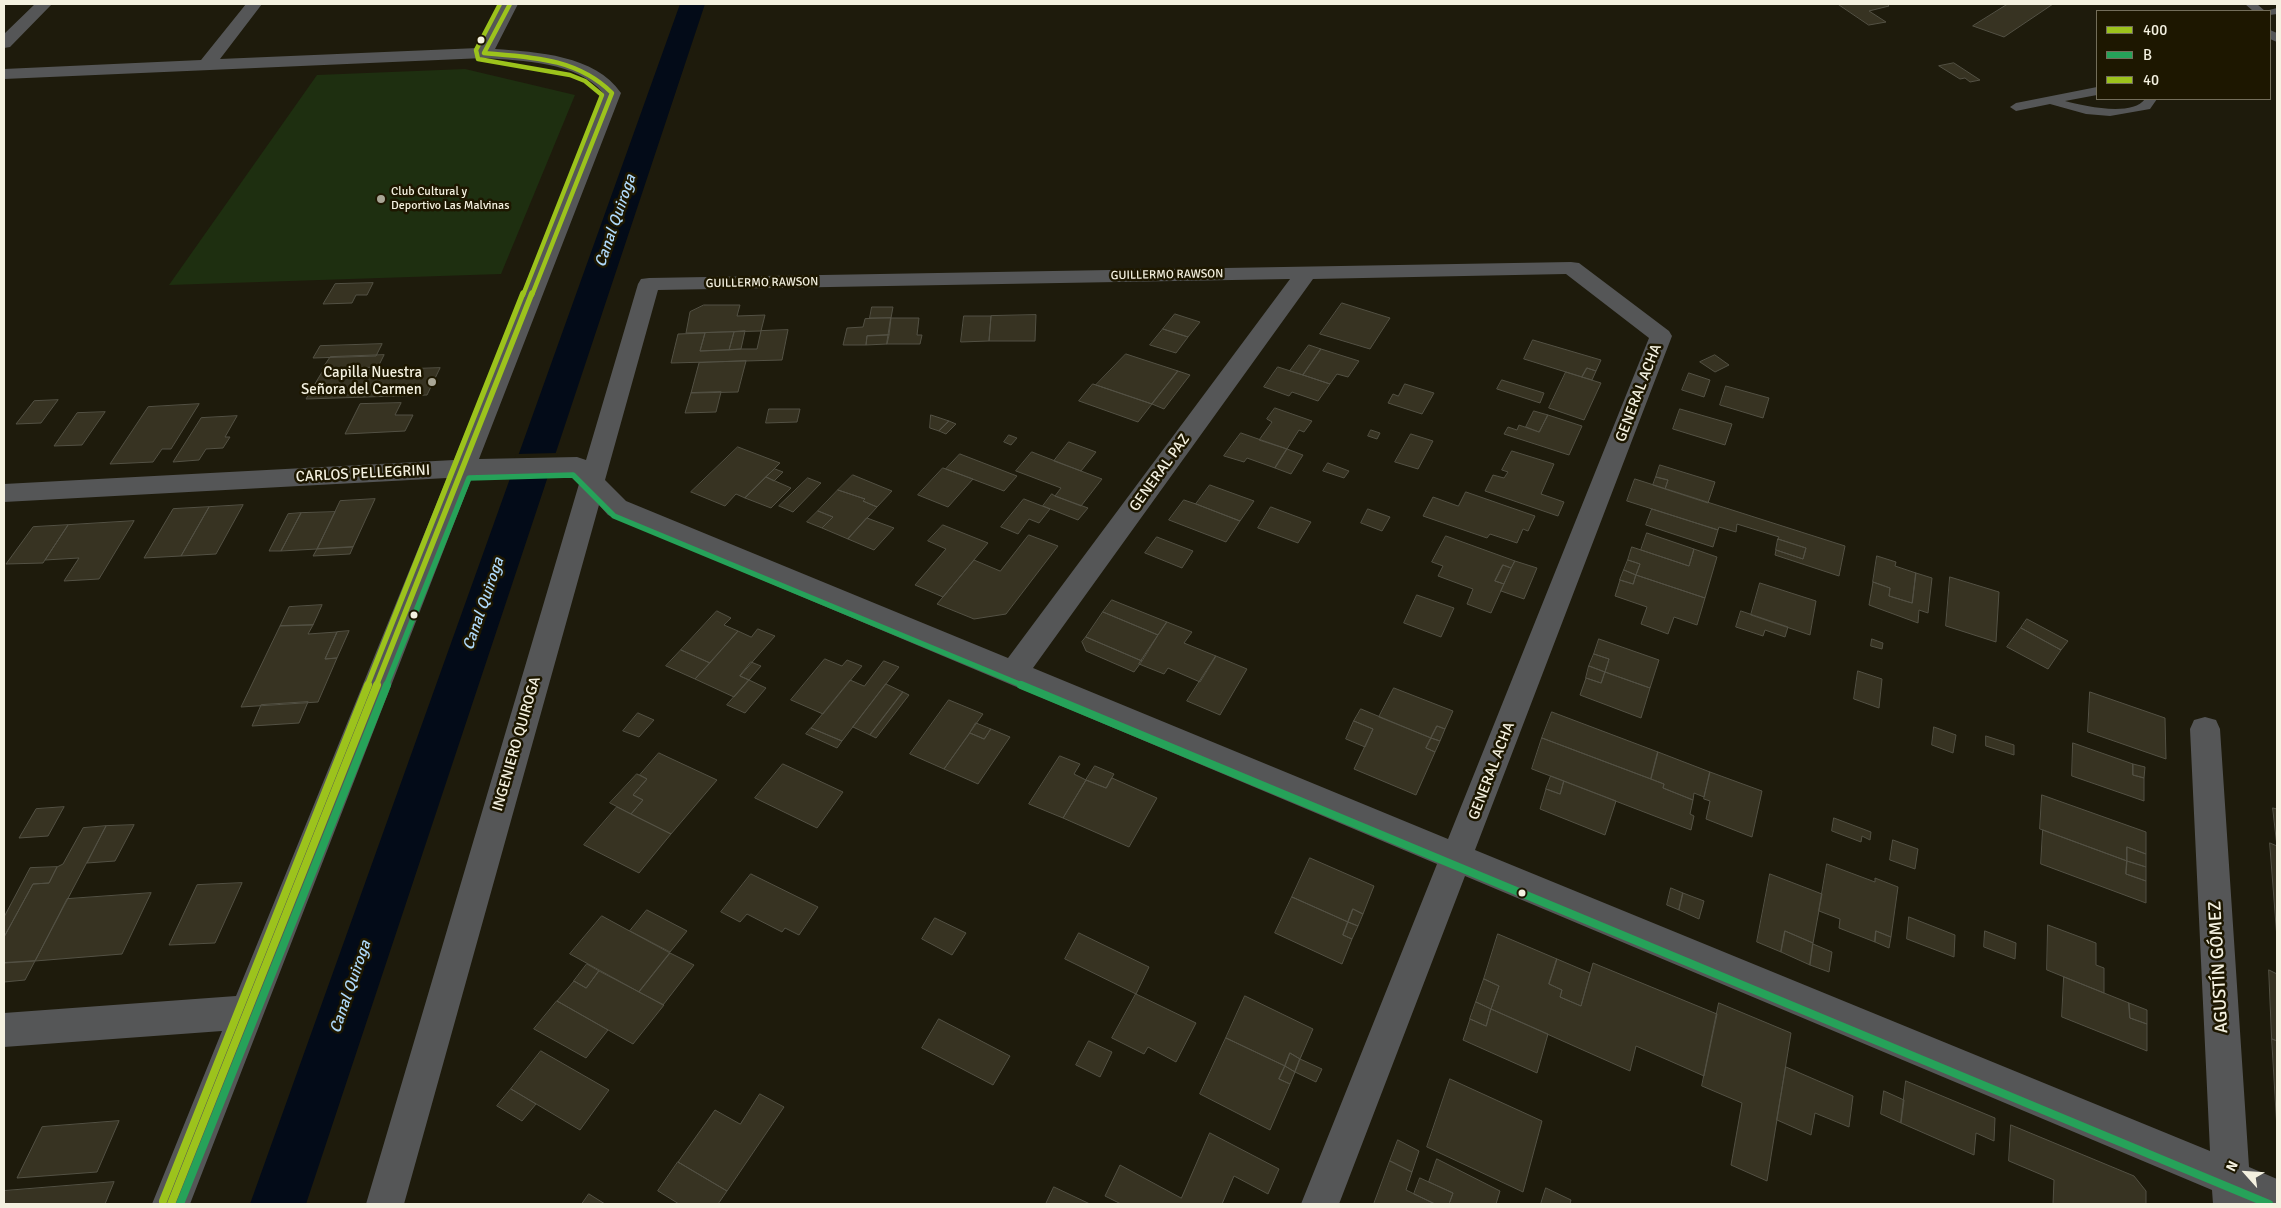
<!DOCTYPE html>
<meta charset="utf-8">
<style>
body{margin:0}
#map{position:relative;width:2281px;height:1208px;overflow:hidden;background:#1e1b0c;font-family:Signika,sans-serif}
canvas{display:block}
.frame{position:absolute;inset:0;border:5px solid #f4f1e0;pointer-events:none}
.legend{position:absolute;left:2096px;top:10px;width:175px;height:90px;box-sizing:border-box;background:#1d1700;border:1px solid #736e5a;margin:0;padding:6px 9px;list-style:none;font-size:15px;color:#f4f1e0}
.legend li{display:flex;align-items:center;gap:10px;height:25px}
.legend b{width:25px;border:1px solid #736e5a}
.north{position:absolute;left:2221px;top:1148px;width:50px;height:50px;-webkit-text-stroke:4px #1d1700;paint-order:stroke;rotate:296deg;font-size:14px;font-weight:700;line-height:20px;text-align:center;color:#f4f1e0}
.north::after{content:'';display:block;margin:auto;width:18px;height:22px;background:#f4f1e0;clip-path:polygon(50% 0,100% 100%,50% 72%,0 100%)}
</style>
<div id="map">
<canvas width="2281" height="1208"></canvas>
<div class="frame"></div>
<ul class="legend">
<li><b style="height:6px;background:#9cc31c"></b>400</li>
<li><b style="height:6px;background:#26a259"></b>B</li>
<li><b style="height:6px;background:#9cc31c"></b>40</li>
</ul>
<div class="north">N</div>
</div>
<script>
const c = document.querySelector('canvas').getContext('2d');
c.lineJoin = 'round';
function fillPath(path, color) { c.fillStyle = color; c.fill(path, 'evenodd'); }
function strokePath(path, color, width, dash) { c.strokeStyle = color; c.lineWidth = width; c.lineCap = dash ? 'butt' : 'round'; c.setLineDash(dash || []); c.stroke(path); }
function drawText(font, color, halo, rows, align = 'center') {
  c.font = font + ' Signika,sans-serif'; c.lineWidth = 5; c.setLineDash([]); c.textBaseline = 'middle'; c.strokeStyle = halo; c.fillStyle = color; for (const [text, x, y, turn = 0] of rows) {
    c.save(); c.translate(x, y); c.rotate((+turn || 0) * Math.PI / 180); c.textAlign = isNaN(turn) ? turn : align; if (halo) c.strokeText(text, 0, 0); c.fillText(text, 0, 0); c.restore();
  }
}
const green = new Path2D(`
 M465,69L575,95L501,274L169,285L317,75Z`);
const water = new Path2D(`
 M680,4H705L306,1204H250Z`);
const pier = new Path2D(`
 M558,453L550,477L508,478L516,454Z`);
const building = new Path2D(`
 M1838,4H1887L1889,6L1869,11L1886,22L1869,25Z
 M2008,4H2053L2004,37L1973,26Z
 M1954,63L1980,80L1970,82L1965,78L1960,79L1939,66Z
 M373,283L367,295H356L352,303L323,304L335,284Z
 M1342,303L1390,318L1370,349L1320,334Z
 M704,305H740L737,316L765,315L761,331L686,333L690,312Z
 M872,307H893L891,318H870Z
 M1175,314L1200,322L1188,337L1163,329Z
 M1036,315L1035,341H989L991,316Z
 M964,316H991L989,341L961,342Z
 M891,318H919L917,335H922L920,344H887Z
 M891,318L889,335L867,336L866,345H843L847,328L863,327L865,319Z
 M1163,329L1188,337L1176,353L1150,345Z
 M788,330L782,360L671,363L678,334L705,333L700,351L741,349H757L761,331Z
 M745,331L741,349L729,350L734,332Z
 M734,332L729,350L700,351L705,333Z
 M889,335L887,344L866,345L867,336Z
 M1533,340L1601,360L1596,371L1587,368L1582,377L1524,359Z
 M382,344L376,356L313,358L320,346Z
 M1309,345L1321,349L1303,375L1290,371Z
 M1321,349L1359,361L1348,377L1337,374L1330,384L1303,375Z
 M1126,354L1178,371L1152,404L1096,385Z
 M384,355L378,367L322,369L330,357Z
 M1715,355L1729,365L1715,372L1700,362Z
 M746,361L738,392L691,393L699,363Z
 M1278,367L1303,375L1330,384L1318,401L1292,392L1289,396L1264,387Z
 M440,368L427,395L306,399L322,372Z
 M1587,368L1596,371L1592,380L1582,377Z
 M1178,371L1190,375L1164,409L1152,404Z
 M1566,372L1601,383L1584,420L1549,408Z
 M1689,373L1710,380L1704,397L1682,390Z
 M1502,380L1544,393L1540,403L1497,389Z
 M1093,384L1096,385L1152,404L1138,422L1079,401Z
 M1405,384L1434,393L1422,414L1388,403L1393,394L1398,396Z
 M1726,386L1769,398L1763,418L1720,405Z
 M721,392L716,412L685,413L691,393Z
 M58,400L41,423L16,424L34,401Z
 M401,403L395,415H413L405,431L345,434L360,404Z
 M199,404L171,449H162L153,462L110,464L148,407Z
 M1275,408L1312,421L1304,432L1299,430L1287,449L1259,440L1272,422L1267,419Z
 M769,409H800L797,422L766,423Z
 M1680,409L1732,424L1725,445L1673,429Z
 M1534,411L1548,415L1539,432L1526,427Z
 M105,412L82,445L54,446L77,413Z
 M931,415L949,421L939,431L930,428Z
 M1548,415L1582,426L1569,455L1504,434L1508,427L1517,430L1519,425L1539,432Z
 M237,416L225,437H230L223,448L206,449L199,460L173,462L201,418Z
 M949,421L956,424L946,434L939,431Z
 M1371,430L1380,433L1377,439L1368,436Z
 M1241,433L1287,449L1275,468L1247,458L1244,462L1224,456Z
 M1411,434L1433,441L1418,469L1395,462Z
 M1009,435L1017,438L1011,445L1004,442Z
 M1069,442L1096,452L1081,471L1054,461Z
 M738,447L780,463L745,498L736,494L725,506L691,492Z
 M1287,449L1303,455L1291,474L1275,468Z
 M1512,451L1554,464L1541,494L1564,502L1558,516L1485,491L1493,475L1504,478L1508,472L1502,470Z
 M1032,452L1081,471L1102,479L1081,506L1055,496L1061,488L1016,471Z
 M960,454L1017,476L1004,491L946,469Z
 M1328,463L1349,471L1344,478L1323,471Z
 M1660,465L1715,482L1708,503L1665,489L1668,480L1656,477Z
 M943,468L973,479L948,507L918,495Z
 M775,469L783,472L774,481L766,477Z
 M853,475L892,491L877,507L863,501L865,499L838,490Z
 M766,477L791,488L771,508L745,498Z
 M1656,477L1668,480L1665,489L1653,485Z
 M808,478L821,483L793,512L779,506Z
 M1635,479L1845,546L1839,576L1775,555L1776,550L1803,559L1806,548L1778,539L1779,537L1737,524L1736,532L1719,527L1718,530L1627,501Z
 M1210,485L1254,501L1240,521L1196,504Z
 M838,490L865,499L863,501L877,507L848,539L822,528L833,517L818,511Z
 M1466,492L1535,516L1528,531L1523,529L1517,543L1490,534L1487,538L1423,516L1433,497L1458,506Z
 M1052,494L1055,496L1088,508L1078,520L1043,506Z
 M375,499L353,547L317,549L340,501Z
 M1024,499L1050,509L1039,523L1029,519L1018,534L1001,527Z
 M1184,500L1196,504L1240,521L1226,542L1169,520Z
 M243,505L216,554L181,556L209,507Z
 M209,507L181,556L144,558L173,509Z
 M1271,507L1311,522L1298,543L1258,528Z
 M1368,509L1390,517L1382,531L1361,523Z
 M1652,509L1718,530L1713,547L1646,525Z
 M818,511L833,517L822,528L807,522Z
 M335,512L317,549L281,551L301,513Z
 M301,513L281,551H269L288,514Z
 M867,518L894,528L874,550L848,539Z
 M134,521L99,579L64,581L79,558L45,560L68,525Z
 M68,525L43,563L6,564L33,527Z
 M943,525L988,543L943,597L915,585L946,549L928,541Z
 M1647,533L1694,549L1689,566L1641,550Z
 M1029,535L1058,546L1006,614L974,619L937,604L974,560L1000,571Z
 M1446,536L1515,561L1511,568L1503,565L1495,581L1504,584L1491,613L1467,604L1473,589L1438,576L1443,566L1432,562Z
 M1157,537L1193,551L1182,568L1145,553Z
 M1778,539L1806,548L1803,559L1776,550Z
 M353,547L350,554L313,556L317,549Z
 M1632,547L1689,566L1694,549L1717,557L1705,598L1636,575L1640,564L1628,560Z
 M1877,556L1896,562L1895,566L1916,573L1912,603L1889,596L1890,588L1873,582Z
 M1628,560L1640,564L1636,575L1624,570Z
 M1515,561L1537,568L1524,599L1501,591Z
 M1503,565L1511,568L1504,584L1495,581Z
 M1624,570L1636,575L1633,584L1620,580Z
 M1916,573L1932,578L1928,613L1919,610L1918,623L1869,605L1873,582L1890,588L1889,596L1912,603Z
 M1636,575L1705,598L1697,625L1674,617L1668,634L1641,624L1647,607L1615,596L1620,580L1633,584Z
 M1950,577L1999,592L1996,642L1946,626Z
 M1760,583L1816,601L1810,635L1751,615Z
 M1417,595L1454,608L1441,637L1404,623Z
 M1112,600L1167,622L1158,635L1103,612Z
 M322,605L313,625L280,626L289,607Z
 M717,611L731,618L724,625L738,631L710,663L681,650Z
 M1741,611L1788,627L1785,637L1765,630L1763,636L1736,627Z
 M1103,612L1158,635L1142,661L1086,637Z
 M2027,619L2068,641L2061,650L2021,628Z
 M1167,622L1192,632L1184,643L1216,656L1200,682L1168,668L1164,674L1139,664Z
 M313,625L308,634L337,632L325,659L337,658L318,702L241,707L280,626Z
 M2021,628L2061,650L2048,669L2007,647Z
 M758,629L775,636L740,676L749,680L734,697L695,679L738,631L751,637Z
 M349,631L337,658L325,659L337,632Z
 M1086,637L1142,661L1134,672L1086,651L1082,642Z
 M1599,639L1659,660L1650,688L1605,672L1609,659L1594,654Z
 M1872,639L1883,643L1882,649L1871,646Z
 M681,650L710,663L695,679L666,666Z
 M1594,654L1609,659L1605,672L1589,666Z
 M1216,656L1247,669L1220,715L1187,701Z
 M825,659L842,666L847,660L862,666L823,714L791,700Z
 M884,661L899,667L842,741L811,728L850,680L864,686Z
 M751,662L761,666L749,680L740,676Z
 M1589,666L1605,672L1601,683L1586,678Z
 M1858,671L1882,679L1879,708L1854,699Z
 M1605,672L1650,688L1641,718L1580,695L1586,678L1601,683Z
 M749,680L766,688L745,713L727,705Z
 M886,684L903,692L870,735L853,727Z
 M1394,688L1453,711L1445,729L1437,726L1431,738L1379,717Z
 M903,692L909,695L876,738L870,735Z
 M2090,692L2165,718L2166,759L2088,732Z
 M949,700L983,714L944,769L910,754Z
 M308,702L299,723L252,726L261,705Z
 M1361,709L1431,738L1426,748L1435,752L1416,795L1354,769L1373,729L1354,721Z
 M1552,712L1658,752L1651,779L1542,738Z
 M638,713L654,720L639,737L623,731Z
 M1354,721L1373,729L1365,747L1346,739Z
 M976,723L991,729L984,739L970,733Z
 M1437,726L1445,729L1440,741L1431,738Z
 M1934,727L1956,735L1953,753L1932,745Z
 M811,728L842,741L837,748L806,734Z
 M991,729L1010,737L978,784L944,769L970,733L984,739Z
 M1986,736L2014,745V755L1986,746Z
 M1431,738L1440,741L1435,752L1426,748Z
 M1542,738L1664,784L1663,788L1693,800L1690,814L1694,816L1691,830L1532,769Z
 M2073,743L2133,764V775L2144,778V801L2072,776Z
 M1658,752L1710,772L1704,797L1694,793L1693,800L1663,788L1664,784L1651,779Z
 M659,753L717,780L671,834L631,814L643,800L633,795L647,779L640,775Z
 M1060,756L1080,764L1074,774L1086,780L1063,818L1029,804Z
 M783,764L843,792L817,828L755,798Z
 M2133,764L2145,767L2144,778L2133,775Z
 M1095,766L1114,774L1106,788L1086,780Z
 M1710,772L1762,791L1752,837L1706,819L1710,801L1704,799Z
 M637,774L647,779L633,795L643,800L631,814L610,803Z
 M1551,776L1564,781L1560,794L1546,789Z
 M1112,778L1157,798L1129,847L1063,818L1086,780L1106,788Z
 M1564,781L1616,801L1605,835L1540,809L1546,789L1560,794Z
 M2042,795L2146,832V854L2127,847V861L2040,829Z
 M64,807L48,836L19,838L36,809Z
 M617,807L671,834L639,873L584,845Z
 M2273,808L2277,809V846Z
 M1834,818L1871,832L1870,840L1862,836L1861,842L1832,831Z
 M134,825L115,861L87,863L106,826Z
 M106,826L35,961L4,963V937L33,884L49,883L57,867L63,864L83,828Z
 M2043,830L2127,861L2126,874L2146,881V903L2041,864Z
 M1893,840L1918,849L1915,869L1890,860Z
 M2270,843L2277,846V938Z
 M2127,847L2146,854V867L2127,861Z
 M1310,858L1374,886L1363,914L1353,909L1348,922L1292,897Z
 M2127,861L2146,867V881L2126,874Z
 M1827,864L1875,882V878L1898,887L1891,937L1876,931L1875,942L1839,928L1840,919L1819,911Z
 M57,867L49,883L33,884L4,937V917L30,868Z
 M751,874L818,907L799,935L785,928L782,932L747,914L740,922L721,912Z
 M1770,874L1822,894L1813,943L1785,931L1781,952L1757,942Z
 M242,883L215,943L169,945L197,885Z
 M1671,888L1683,893L1679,910L1667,905Z
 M151,893L122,954L35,961L67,899Z
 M1683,893L1704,901L1699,919L1679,910Z
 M1292,897L1348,922L1343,935L1352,939L1342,964L1275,933Z
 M1353,909L1363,914L1358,926L1348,922Z
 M647,910L687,931L670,952L630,931Z
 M602,916L670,953L639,992L570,954Z
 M1909,917L1955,935L1954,957L1907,939Z
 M935,918L966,933L952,955L922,939Z
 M1348,922L1358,926L1352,939L1343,935Z
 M2048,925L2096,943V965L2104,968V993L2047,970Z
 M1785,931L1813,943L1810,965L1781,952Z
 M1876,931L1891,937L1889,948L1875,942Z
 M1985,931L2016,943L2015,959L1984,947Z
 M1079,933L1149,967L1136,994L1065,959Z
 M1498,934L1557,959L1549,984L1562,990L1560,997L1581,1006L1593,963L1717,1014L1704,1076L1636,1046L1630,1071L1491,1009L1499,986L1484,979Z
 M1813,944L1832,952L1829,972L1810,965Z
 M670,953L694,965L663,1005L639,992Z
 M1557,959L1590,973L1581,1006L1560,997L1562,990L1549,984Z
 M35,961L25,980L4,982V963Z
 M587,964L599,971L586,988L574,981Z
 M2269,970L2277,974V1041L2272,1039Z
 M599,971L664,1005L633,1044L557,1001L574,981L586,988Z
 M2064,977L2129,1003L2130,1018L2147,1024V1051L2062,1017Z
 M1484,979L1499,986L1491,1009L1476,1002Z
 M1136,994L1196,1023L1176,1062L1148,1047L1144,1054L1112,1038Z
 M1245,996L1313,1029L1300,1059L1290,1053L1285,1066L1226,1038Z
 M557,1001L608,1030L586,1058L534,1029Z
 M1476,1002L1491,1009L1486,1026L1470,1019Z
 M1719,1003L1791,1033L1767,1181L1731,1165L1742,1103L1702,1086Z
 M2129,1003L2147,1010V1024L2130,1018Z
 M1491,1009L1548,1034L1537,1073L1463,1040L1470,1019L1486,1026Z
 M939,1019L1010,1056L993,1085L922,1048Z
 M1226,1038L1285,1066L1279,1079L1290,1084L1270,1130L1200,1094Z
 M2272,1039L2277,1041V1129Z
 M1089,1041L1112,1052L1100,1077L1076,1065Z
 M541,1051L609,1090L580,1130L511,1089Z
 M1290,1053L1300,1059L1295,1072L1285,1066Z
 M1300,1059L1322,1069L1316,1082L1295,1072Z
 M1285,1066L1295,1072L1290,1084L1279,1079Z
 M1786,1067L1853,1096L1849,1127L1815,1113L1811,1135L1777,1120Z
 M1450,1079L1542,1121L1523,1192L1427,1147Z
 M1906,1081L1995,1118L1994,1141L1976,1133L1974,1155L1901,1123Z
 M511,1089L536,1104L522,1121L497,1106Z
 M1884,1091L1904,1100L1901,1123L1881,1114Z
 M760,1094L784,1107L727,1191L678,1162L715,1110L740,1124Z
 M119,1121L97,1172L17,1178L42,1127Z
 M2011,1125L2134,1176L2146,1191V1204H2053L2054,1180L2009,1161Z
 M1210,1133L1279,1169L1268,1194L1234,1176L1222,1204H1121L1105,1196L1120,1165L1181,1198Z
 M1398,1140L1419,1151L1412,1172L1390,1161Z
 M1437,1159L1500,1191L1496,1204H1449L1453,1193L1429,1182Z
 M1390,1161L1412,1172L1406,1190L1435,1204H1374Z
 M678,1162L727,1191L718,1204H679L658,1191Z
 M1420,1178L1453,1193L1449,1204H1435L1414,1194Z
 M114,1182L105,1204H4V1191Z
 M1054,1187L1090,1204H1046Z
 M1546,1188L1571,1200L1570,1204H1541Z
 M589,1194L605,1204H582Z`);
const lane = new Path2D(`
 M2245,4H2257L2265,11L2277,8V14L2270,15V11H2253Z
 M2270,30L2277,33V42L2270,39Z
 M2097,87V95L2065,101C2084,106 2132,117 2145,99H2157L2150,109L2110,116L2086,114L2050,104L2016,111L2010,107L2016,103Z`);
const street = new Path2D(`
 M35,4H52L10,47L4,48V34Z
 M246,4H262L220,59L478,48L502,4H518L495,49C537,52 595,55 621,93L479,459L577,457L586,460L638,284L641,279L649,278L1571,262L1579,263L1669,331L1672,336L1475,850L2210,1151L2190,729L2194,720L2205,717L2216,720L2220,729L2249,1167L2277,1179V1204H2213L2212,1190L1465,876L1339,1204H1301L1437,864L608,515L599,505L404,1204H366L579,484L571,475L472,477L190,1204H152L222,1031L4,1047V1013L236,996L447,478L4,502V484L454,460L603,93C577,61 522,61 484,58L4,79V69L201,60ZM1566,274L1649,338L1448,839L1033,668L1313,279ZM1290,279L1008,658L626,501L605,480L658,290Z`);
const bus1Far2 = new Path2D(`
 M484,53L510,4
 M484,53C531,57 577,58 612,93L532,295`);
const bus1Far1 = new Path2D(`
 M376,686L532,293`);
const bus1 = new Path2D(`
 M171,1204L377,685`);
const bus2Far1 = new Path2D(`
 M386,686L469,478L573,475L614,516L1024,686`);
const bus2 = new Path2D(`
 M1021,685L2269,1204
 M180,1204L387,685`);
const bus3Far2 = new Path2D(`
 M500,4L476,50L478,59L570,75L585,81L602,95L523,295`);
const bus3Far1 = new Path2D(`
 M367,686L523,293`);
const bus3 = new Path2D(`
 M163,1201L368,685`);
const markers = [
 [481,40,4.5,"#f4f1e0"],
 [381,199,5,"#a9a696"],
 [432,382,5,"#a9a696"],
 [414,615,4.5,"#f4f1e0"],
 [1522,893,4.5,"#f4f1e0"]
];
const farPoinames = [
 ["Club Cultural y",391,192],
 ["Deportivo Las Malvinas",391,206]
];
const farStreetnames = [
 ["GUILLERMO RAWSON",1167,275,-1],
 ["GUILLERMO RAWSON",762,283,-1]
];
const poiNames = [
 ["Capilla Nuestra",422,373],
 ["Señora del Carmen",422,390]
];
const streetNames = [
 ["GENERAL ACHA",1639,393,-69],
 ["GENERAL PAZ",1160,473,-54],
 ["CARLOS PELLEGRINI",363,474,-3],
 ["INGENIERO QUIROGA",517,744,-74],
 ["GENERAL ACHA",1492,771,-69]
];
const waterNames = [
 ["Canal Quiroga",616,221,-71],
 ["Canal Quiroga",484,604,-71],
 ["Canal Quiroga",351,987,-71]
];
const nearStreetnames = [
 ["AGUSTÍN GÓMEZ",2219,967,-93]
];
fillPath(green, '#1e2f10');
fillPath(water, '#030b18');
fillPath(pier, '#1e1b0c');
fillPath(building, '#373322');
strokePath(building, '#535144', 1);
fillPath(lane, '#555657');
fillPath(street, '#555657');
strokePath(bus1Far2, '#9cc31c', 4.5);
strokePath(bus1Far1, '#9cc31c', 5.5);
strokePath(bus1, '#9cc31c', 8);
strokePath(bus2Far1, '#26a259', 5.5);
strokePath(bus2, '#26a259', 8);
strokePath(bus3Far2, '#9cc31c', 4.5);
strokePath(bus3Far1, '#9cc31c', 5.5);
strokePath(bus3, '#9cc31c', 8);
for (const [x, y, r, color] of markers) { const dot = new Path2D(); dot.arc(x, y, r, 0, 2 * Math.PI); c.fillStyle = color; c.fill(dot); strokePath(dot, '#1d1700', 2); }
drawText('12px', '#f4f1e0', '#1d1700', farPoinames, 'left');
drawText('12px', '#f4f1e0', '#1d1700', farStreetnames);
drawText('15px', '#f4f1e0', '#1d1700', poiNames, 'right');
drawText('15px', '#f4f1e0', '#1d1700', streetNames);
drawText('italic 16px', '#afd9f9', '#1d1700', waterNames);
drawText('18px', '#f4f1e0', '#1d1700', nearStreetnames);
</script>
